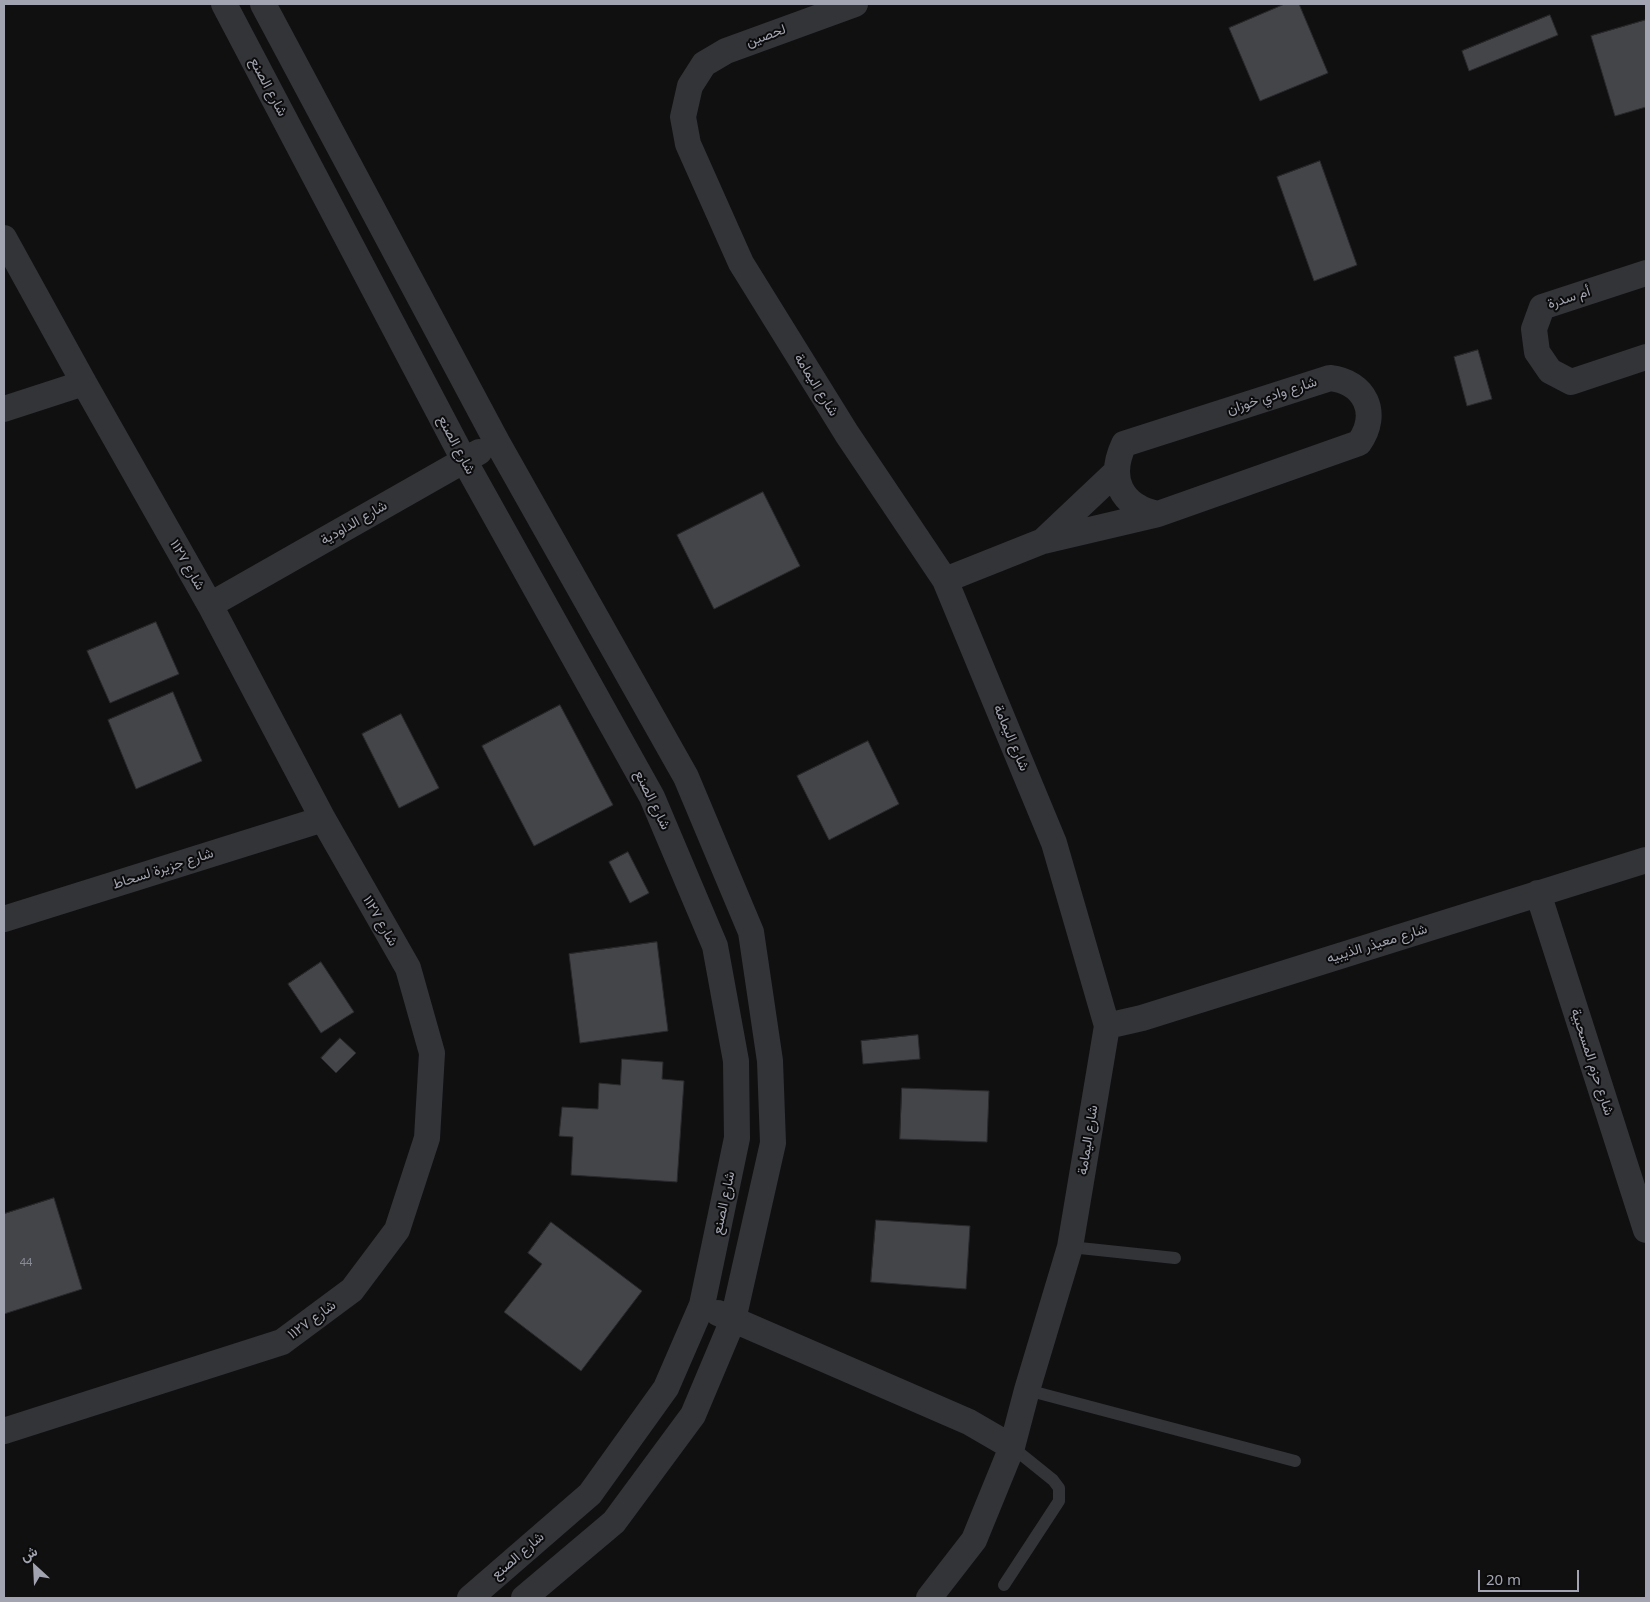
<!DOCTYPE html>
<meta charset="utf-8">
<style>
body{margin:0}
#map{position:relative;width:1650px;height:1602px;overflow:hidden;background:#101011;font-family:"Noto Sans",Vazirmatn,sans-serif}
canvas{display:block}
.frame{position:absolute;inset:0;border:5px solid #a2a5b1;pointer-events:none}
.north{position:absolute;left:10px;top:1542px;width:50px;height:50px;-webkit-text-stroke:4px #0b0b0c;paint-order:stroke;rotate:335deg;font-size:14px;font-weight:700;line-height:20px;text-align:center;color:#a2a5b1}
.north::after{content:'';display:block;margin:auto;width:18px;height:22px;background:#a2a5b1;clip-path:polygon(50% 0,100% 100%,50% 72%,0 100%)}
.scale{position:absolute;left:1478px;top:1570px;width:101px;height:22px;box-sizing:border-box;border:2px solid #a2a5b1;border-top:0;padding-left:6px;font-size:15px;line-height:18px;white-space:nowrap;color:#a2a5b1;-webkit-text-stroke:4px #0b0b0c;paint-order:stroke}
</style>
<div id="map">
<canvas width="1650" height="1602"></canvas>
<div class="frame"></div>
<div class="north">ش</div>
<div class="scale">20 m</div>
</div>
<script>
const c = document.querySelector('canvas').getContext('2d');
c.lineJoin = 'round';
function fillPath(path, color) { c.fillStyle = color; c.fill(path, 'evenodd'); }
function strokePath(path, color, width, dash) { c.strokeStyle = color; c.lineWidth = width; c.lineCap = dash ? 'butt' : 'round'; c.setLineDash(dash || []); c.stroke(path); }
function drawText(font, color, halo, rows, align = 'center') {
  c.font = font + ' "Noto Sans",Vazirmatn,sans-serif'; c.lineWidth = 4; c.setLineDash([]); c.textBaseline = 'middle'; c.strokeStyle = halo; c.fillStyle = color; for (const [text, x, y, turn = 0] of rows) {
    c.save(); c.translate(x, y); c.rotate((+turn || 0) * Math.PI / 180); c.textAlign = isNaN(turn) ? turn : align; if (halo) c.strokeText(text, 0, 0); c.fillText(text, 0, 0); c.restore();
  }
}
const building = new Path2D(`
 M1285,4H1299L1328,73L1260,101L1229,28Z
 M1550,15L1558,35L1469,71L1462,51Z
 M1646,20V107L1615,116L1591,36Z
 M1320,161L1357,265L1314,281L1277,177Z
 M1478,350L1492,399L1467,406L1454,357Z
 M763,492L800,566L714,609L677,535Z
 M156,622L179,674L110,703L87,651Z
 M173,692L202,761L136,789L108,720Z
 M560,705L613,805L534,846L482,746Z
 M401,714L439,788L399,808L362,734Z
 M868,741L899,804L829,840L797,776Z
 M628,852L649,893L630,903L609,862Z
 M657,942L668,1031L580,1043L569,954Z
 M321,962L354,1012L321,1033L288,984Z
 M918,1035L920,1059L863,1064L861,1041Z
 M340,1038L356,1053L336,1073L321,1058Z
 M622,1059L663,1062L662,1079L684,1081L677,1182L571,1175L573,1137L559,1136L562,1107L598,1109L599,1083L620,1085Z
 M902,1088L989,1091L987,1142L900,1139Z
 M54,1198L82,1289L4,1314V1214Z
 M876,1220L970,1226L966,1289L871,1282Z
 M551,1222L642,1291L581,1371L504,1312L542,1264L528,1253Z`);
const lane = new Path2D(`
 M1070,1247L1175,1258
 M1027,1390L1295,1461
 M1004,1585L1059,1501V1488L1053,1480L1012,1447`);
const street = new Path2D(`
 M224,4L464,460L652,797L715,946L736,1061L737,1138L702,1305L666,1388L590,1494L470,1598
 M263,4L497,442L686,777L751,932L770,1061L773,1143L733,1320L693,1415L614,1522L524,1598
 M855,4L726,51L704,64L690,86L683,117L688,144L741,263L847,434L945,580L1054,843L1107,1026L1070,1247L1027,1390L1012,1447L974,1540L929,1598
 M4,238L84,383L210,605L323,819L408,968L432,1053L427,1138L397,1230L352,1290L282,1342L4,1431
 M1646,273L1542,307L1534,329L1537,352L1550,371L1571,382L1646,357
 M4,409L84,383
 M1043,541L1116,472
 M945,580L1043,541L1158,514L1359,443C1380,413 1365,382 1330,378L1124,444C1108,478 1120,506 1158,514
 M210,605L479,452
 M1538,893L1646,1230
 M4,919L323,819
 M1107,1026L1142,1018L1646,860
 M718,1313L969,1422L1012,1447`);
const numberNames = [
 ["44",26,1263]
];
const streetNames = [
 ["لحصين",766,36,-20],
 ["شارع الصنع",268,87,62],
 ["أم سدرة",1569,298,-18],
 ["شارع اليمامة",816,385,58],
 ["شارع وادي خوزان",1272,396,-18],
 ["شارع الصنع",456,445,62],
 ["شارع الداودية",354,523,-30],
 ["شارع ١١٢٧",187,565,60],
 ["شارع اليمامة",1011,738,67],
 ["شارع الصنع",652,800,64],
 ["شارع جزيرة لسحاط",163,869,-18],
 ["شارع ١١٢٧",380,921,60],
 ["شارع معيذر الذيبيه",1377,944,-17],
 ["شارع حزم المسحبية",1592,1062,72],
 ["شارع اليمامة",1088,1140,-81],
 ["شارع الصنع",724,1203,-78],
 ["شارع ١١٢٧",312,1320,-36],
 ["شارع الصنع",518,1556,-41]
];
fillPath(building, '#444549');
strokePath(building, '#2a2a2d', 1);
strokePath(lane, '#333438', 12);
strokePath(street, '#333438', 26);
drawText('11px', '#8a8d97', null, numberNames);
drawText('14px', '#a2a5b1', '#0b0b0c', streetNames);
</script>
